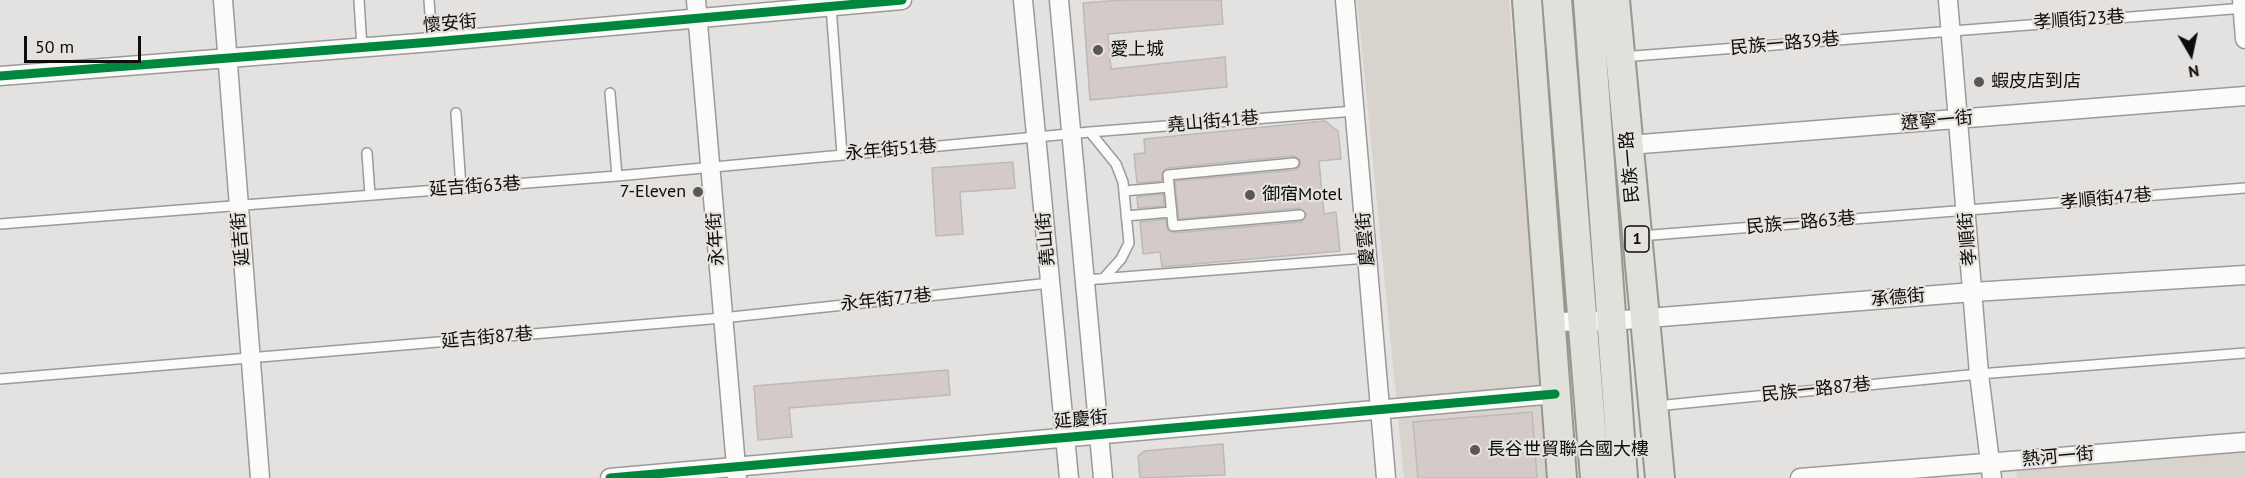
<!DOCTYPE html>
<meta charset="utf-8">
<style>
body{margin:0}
#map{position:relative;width:2245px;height:478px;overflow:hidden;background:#e4e2e0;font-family:"PT Sans",sans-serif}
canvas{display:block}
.north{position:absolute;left:2161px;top:24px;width:60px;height:60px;-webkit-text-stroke:4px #e5e2df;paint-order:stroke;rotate:171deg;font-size:16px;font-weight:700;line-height:24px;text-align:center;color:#0e0d0c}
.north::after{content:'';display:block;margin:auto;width:21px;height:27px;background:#0e0d0c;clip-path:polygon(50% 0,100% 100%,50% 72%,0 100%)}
.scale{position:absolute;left:24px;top:36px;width:117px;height:27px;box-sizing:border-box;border:3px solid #0e0d0c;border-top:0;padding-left:8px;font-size:18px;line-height:21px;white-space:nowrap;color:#0e0d0c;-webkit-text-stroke:4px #e5e2df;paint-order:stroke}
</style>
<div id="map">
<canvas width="2245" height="478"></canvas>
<div class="north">N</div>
<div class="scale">50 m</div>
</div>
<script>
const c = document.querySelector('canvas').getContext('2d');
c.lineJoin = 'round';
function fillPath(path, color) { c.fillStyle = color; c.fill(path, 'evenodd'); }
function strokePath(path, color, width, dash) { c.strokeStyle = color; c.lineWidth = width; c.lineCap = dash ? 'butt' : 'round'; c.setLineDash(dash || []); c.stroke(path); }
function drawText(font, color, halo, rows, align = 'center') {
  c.font = font + ' "PT Sans","Noto Sans TC",sans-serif'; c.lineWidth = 4.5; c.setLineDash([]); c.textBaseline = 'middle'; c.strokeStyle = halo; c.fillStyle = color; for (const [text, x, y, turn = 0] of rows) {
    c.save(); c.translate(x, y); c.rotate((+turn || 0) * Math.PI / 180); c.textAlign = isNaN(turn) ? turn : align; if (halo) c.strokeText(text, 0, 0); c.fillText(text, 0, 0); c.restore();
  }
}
const built = new Path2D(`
 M1357,0H1509L1551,478H1404Z
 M2245,452V478H2017L2016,471Z`);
const building = new Path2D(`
 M1122,0H1221L1223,24L1108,34L1111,69L1225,57L1227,87L1090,100L1083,3Z
 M1325,121L1338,131L1341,159L1319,161L1324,214L1336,212L1340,251L1162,267L1160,252L1143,254L1140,222L1166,219L1167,229L1174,233L1301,222L1307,215L1299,208L1179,219L1175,181L1295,170L1300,166V160L1293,156L1167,168L1162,173V181L1137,183L1134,154L1145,153L1144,139Z
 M1013,162L1015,188L960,192L963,234L936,236L932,168Z
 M1163,194L1164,206L1138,208L1137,197Z
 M948,370L950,395L789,408L792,437L758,440L754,386Z
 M1532,412L1537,478H1418L1413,422Z
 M1223,444L1225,475L1140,478L1138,456L1144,451Z`);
const lane = new Path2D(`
 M359,0L362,48
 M429,0L432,42
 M831,6L842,154
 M1622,57L2245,8
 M610,93L617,176
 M456,113L461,188
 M1090,132L1116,164L1123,182L1129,243L1121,259L1103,279
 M367,153L370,195
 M1294,163L1168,175L1173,226L1300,215
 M1124,191L1169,187
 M1126,216L1171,212
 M0,224L617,176L1090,132L1355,111
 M1640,236L2245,188
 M1085,280L1368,258
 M0,379L722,318L1050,283
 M1656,406L1979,374L2245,353`);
const street = new Path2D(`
 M223,0L260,478
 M696,0L737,478
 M1023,0L1069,478
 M1059,0L1103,478
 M1345,0L1386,478
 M1948,0L1979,374L1992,478
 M2242,0L2245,39
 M0,76L432,42L902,0
 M1629,145L2245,96
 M1551,322L1611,321L1973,292L2245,275
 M610,478L1555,394
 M1800,478L2245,442`);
const primary = new Path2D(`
 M1527,0L1562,478
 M1557,0L1595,478
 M1588,0L1623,478
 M1615,0L1660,478`);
const cycleway = new Path2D(`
 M0,76L432,42L902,0
 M610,478L1555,394`);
const markers = [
 [1098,50,6,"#595856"],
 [1979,82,6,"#595856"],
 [698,192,6,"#595856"],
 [1250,195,6,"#595856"],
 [1475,450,6,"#595856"]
];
const shields = [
 [1637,239,24]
];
const shieldNames = [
 ["1",1637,239]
];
const streetNames = [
 ["孝順街23巷",2079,20,-4],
 ["懷安街",450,24,-5],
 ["民族一路39巷",1785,44,-5],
 ["遼寧一街",1937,121,-5],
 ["堯山街41巷",1213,122,-5],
 ["永年街51巷",891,150,-5],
 ["民族一路",1630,167,-95],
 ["延吉街63巷",475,187,-4],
 ["孝順街47巷",2106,199,-5],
 ["民族一路63巷",1801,223,-5],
 ["延吉街",241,239,-95],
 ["永年街",716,239,-94],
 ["堯山街",1046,239,-95],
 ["慶雲街",1366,239,-95],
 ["孝順街",1968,239,-95],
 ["承德街",1898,298,-5],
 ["永年街77巷",886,300,-6],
 ["延吉街87巷",487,338,-5],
 ["民族一路87巷",1816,390,-6],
 ["延慶街",1081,420,-5],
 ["熱河一街",2058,457,-5]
];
const poiNames = [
 ["愛上城",1110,50],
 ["蝦皮店到店",1991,82],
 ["7-Eleven",686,192,"right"],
 ["御宿Motel",1262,195],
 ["長谷世貿聯合國大樓",1487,450]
];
fillPath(built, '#d9d3ce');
fillPath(building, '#d4cbc8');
strokePath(building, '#bbbab9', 1.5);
strokePath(lane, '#9b9a98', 12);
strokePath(street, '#9b9a98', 21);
strokePath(primary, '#96988d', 32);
strokePath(lane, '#fbfbfa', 9);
strokePath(street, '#fbfbfa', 18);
strokePath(primary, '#e1e1dc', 28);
strokePath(cycleway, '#00873e', 9);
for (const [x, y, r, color] of markers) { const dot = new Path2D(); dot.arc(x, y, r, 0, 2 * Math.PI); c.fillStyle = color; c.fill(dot); strokePath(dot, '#e5e2df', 2); }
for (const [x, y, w] of shields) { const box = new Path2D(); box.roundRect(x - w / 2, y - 13, w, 26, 4.5); c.fillStyle = '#e5e2df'; c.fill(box); strokePath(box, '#0e0d0c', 1.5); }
drawText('bold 16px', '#0e0d0c', null, shieldNames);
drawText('18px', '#0e0d0c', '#e5e2df', streetNames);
drawText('18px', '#0e0d0c', '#e5e2df', poiNames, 'left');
</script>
